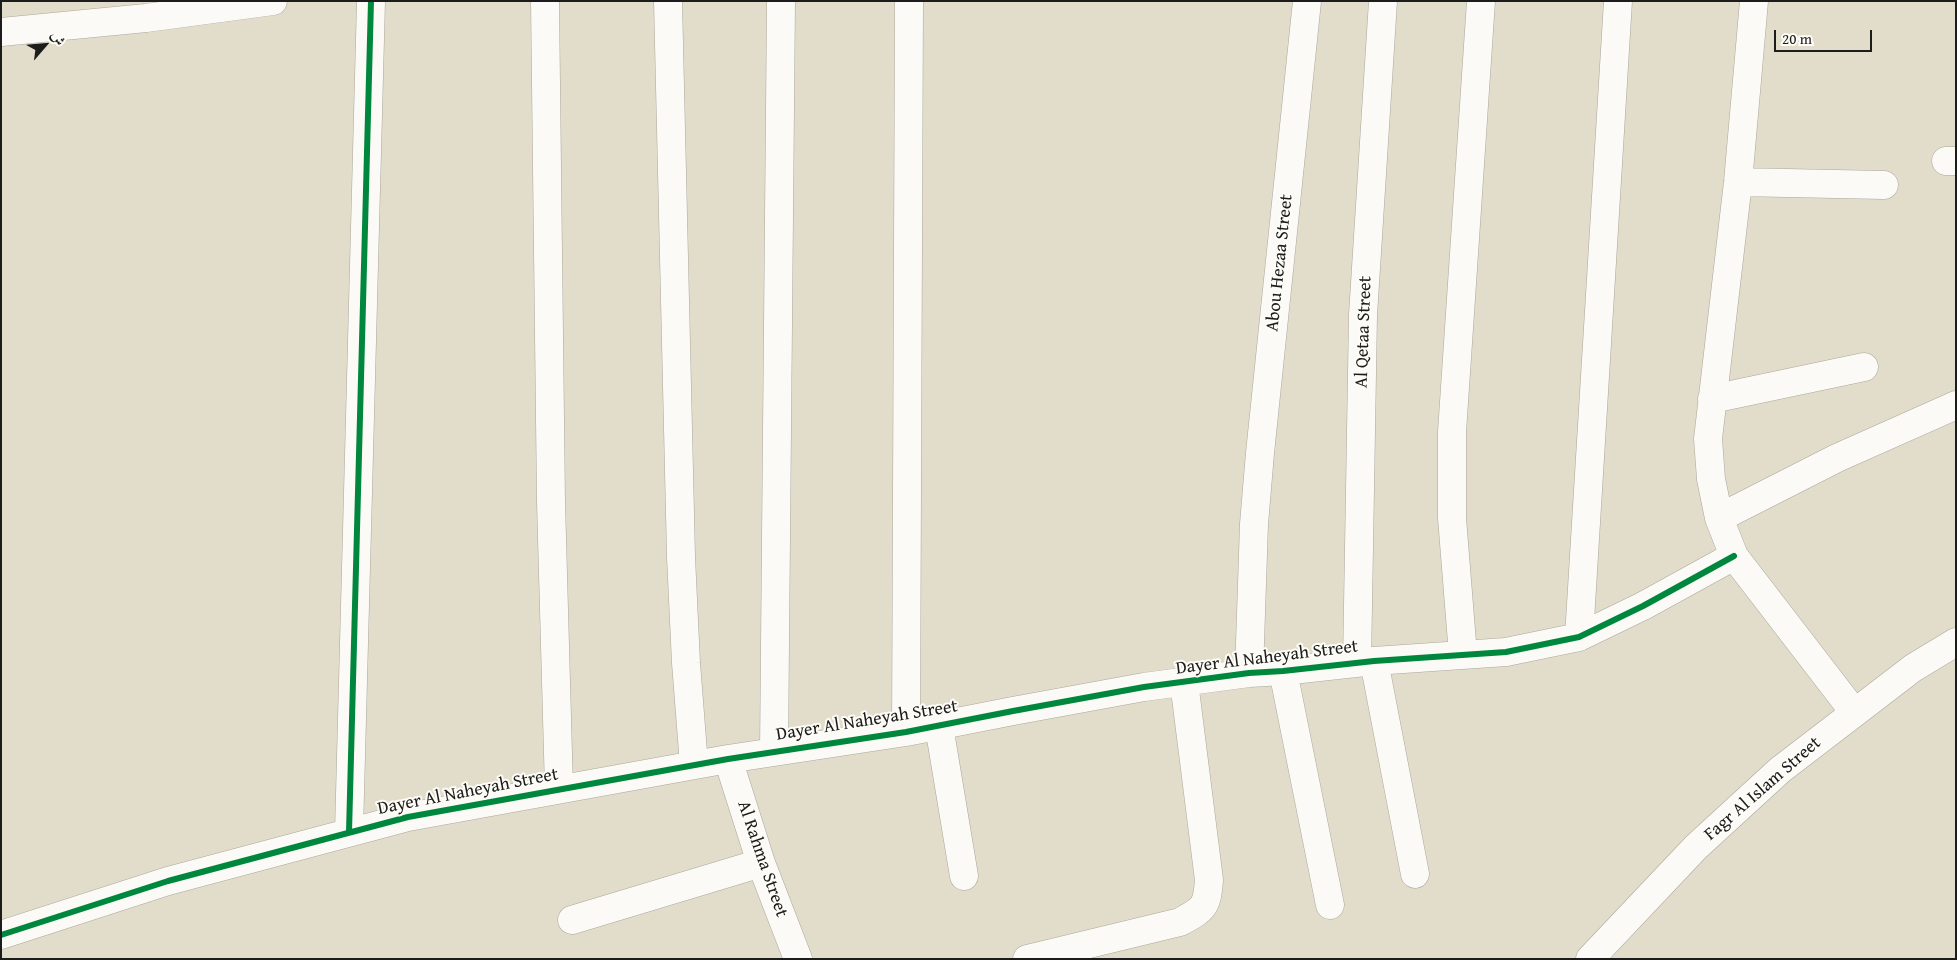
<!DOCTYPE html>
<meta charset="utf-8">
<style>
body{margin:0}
#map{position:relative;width:1957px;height:960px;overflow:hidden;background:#e2dcca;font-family:"Gentium Book Plus",Amiri,serif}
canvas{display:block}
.frame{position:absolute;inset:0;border:2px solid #1c1c1c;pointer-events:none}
.north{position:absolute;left:20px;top:20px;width:50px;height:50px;-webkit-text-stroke:4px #fdfcf7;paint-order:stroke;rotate:63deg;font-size:14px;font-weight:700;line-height:20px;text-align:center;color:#1c1c1c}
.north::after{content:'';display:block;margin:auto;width:18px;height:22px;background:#1c1c1c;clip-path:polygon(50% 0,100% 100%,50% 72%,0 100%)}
.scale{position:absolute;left:1774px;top:30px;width:98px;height:22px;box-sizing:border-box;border:2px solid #1c1c1c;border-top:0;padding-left:6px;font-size:15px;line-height:18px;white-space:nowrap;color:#1c1c1c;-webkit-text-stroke:4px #fdfcf7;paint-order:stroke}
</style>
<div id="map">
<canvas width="1957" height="960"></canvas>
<div class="frame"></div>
<div class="north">ش</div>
<div class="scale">20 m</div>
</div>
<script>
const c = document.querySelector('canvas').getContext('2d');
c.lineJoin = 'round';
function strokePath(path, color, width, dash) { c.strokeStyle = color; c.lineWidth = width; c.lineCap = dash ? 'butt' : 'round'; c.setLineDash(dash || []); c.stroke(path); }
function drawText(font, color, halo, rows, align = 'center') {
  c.font = font + ' "Gentium Book Plus",serif'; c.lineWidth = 4; c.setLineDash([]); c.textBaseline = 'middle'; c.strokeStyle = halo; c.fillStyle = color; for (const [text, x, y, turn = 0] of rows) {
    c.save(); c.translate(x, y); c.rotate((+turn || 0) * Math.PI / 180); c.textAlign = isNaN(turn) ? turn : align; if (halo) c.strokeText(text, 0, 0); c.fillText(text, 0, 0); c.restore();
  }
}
const minor = new Path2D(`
 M545,1L551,502L559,789
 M668,1L681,557L686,663L694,765
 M1754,1L1738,182L1708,439L1711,479L1719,518L1734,556L1854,712
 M1,32L146,18L273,1
 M1946,161H1956
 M1738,182L1884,185
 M1712,399L1864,367
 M1719,518L1837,458L1956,405
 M1579,637L1618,1
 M1463,655L1452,518V432L1481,1
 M1374,661L1415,874
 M1357,663L1363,315L1383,1
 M1283,671L1330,905
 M1249,673L1254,524L1260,453L1307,1
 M939,726L964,876
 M906,732L909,1
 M774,752L781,1
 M728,759L761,863L798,959
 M349,832L371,1
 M572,920L761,863
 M1,935L168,881L408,817L728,759L906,732L1013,711L1144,687L1249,673L1283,671L1374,661L1506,652L1579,637L1643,606L1734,556
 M1027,959L1180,922C1204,909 1207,907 1209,880L1184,682
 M1590,959L1696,847L1780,770L1913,668L1956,642`);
const cycleway = new Path2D(`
 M349,832L371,1
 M1,935L168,881L408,817L728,759L906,732L1013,711L1144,687L1249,673L1283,671L1374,661L1506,652L1579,637L1643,606L1734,556`);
const streetNames = [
 ["Abou Hezaa Street",1280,263,-84],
 ["Al Qetaa Street",1364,332,-88],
 ["Dayer Al Naheyah Street",1267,658,-7],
 ["Dayer Al Naheyah Street",867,721,-9],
 ["Fagr Al Islam Street",1763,789,-41],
 ["Dayer Al Naheyah Street",468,792,-11],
 ["Al Rahma Street",762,859,71]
];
strokePath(minor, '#aaa79b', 29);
strokePath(minor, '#fbfaf7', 28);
strokePath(cycleway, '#00873e', 6);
drawText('18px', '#1c1c1c', '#fdfcf7', streetNames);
</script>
